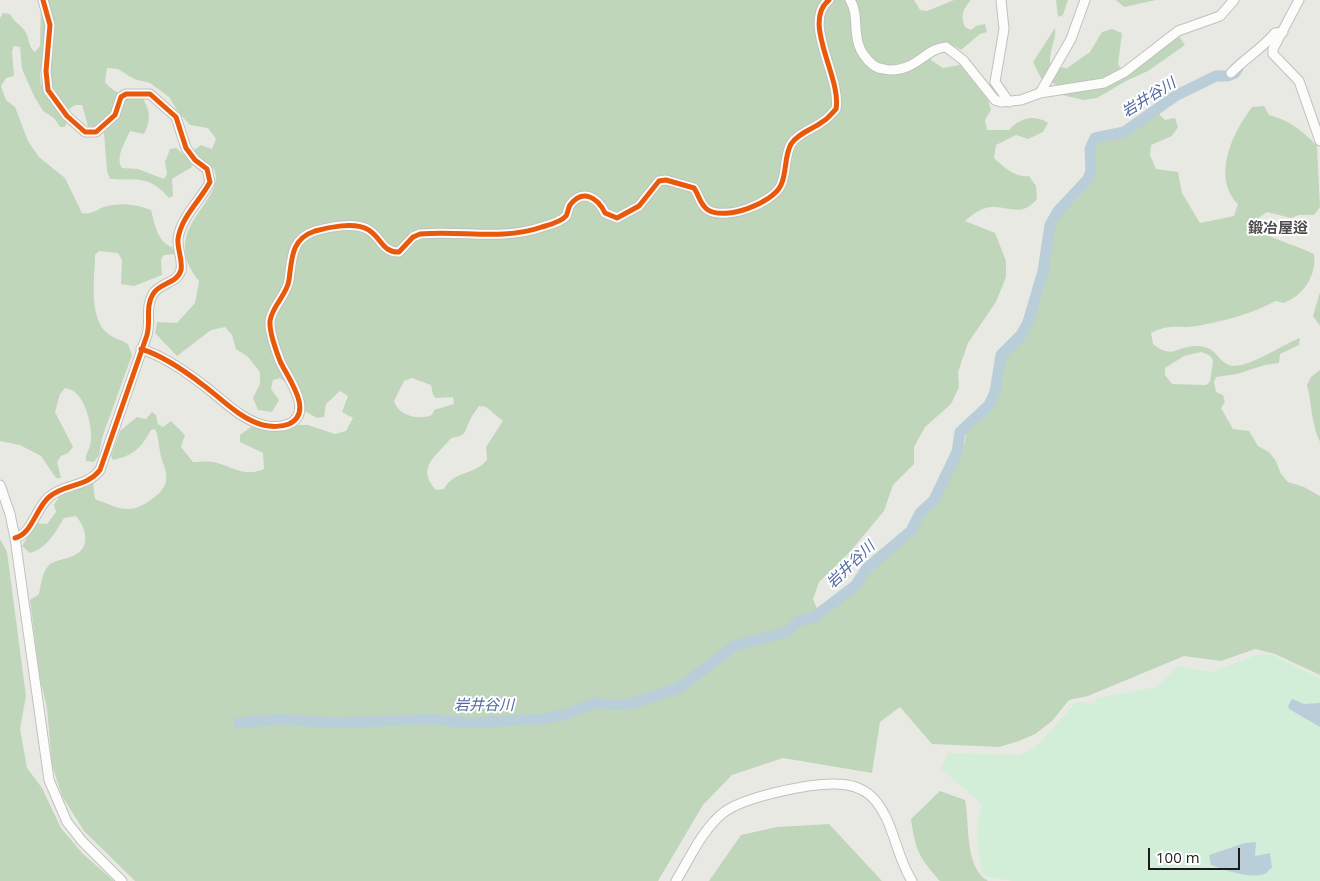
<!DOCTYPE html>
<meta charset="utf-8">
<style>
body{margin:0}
#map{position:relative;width:1320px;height:881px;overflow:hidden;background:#e9e9e4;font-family:"Open Sans",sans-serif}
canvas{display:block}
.scale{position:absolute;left:1148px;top:848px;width:92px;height:22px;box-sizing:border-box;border:2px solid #1b1b1b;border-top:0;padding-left:6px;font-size:15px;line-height:18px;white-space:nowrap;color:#1b1b1b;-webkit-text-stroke:4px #fff;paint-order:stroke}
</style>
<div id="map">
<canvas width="1320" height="881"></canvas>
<div class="scale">100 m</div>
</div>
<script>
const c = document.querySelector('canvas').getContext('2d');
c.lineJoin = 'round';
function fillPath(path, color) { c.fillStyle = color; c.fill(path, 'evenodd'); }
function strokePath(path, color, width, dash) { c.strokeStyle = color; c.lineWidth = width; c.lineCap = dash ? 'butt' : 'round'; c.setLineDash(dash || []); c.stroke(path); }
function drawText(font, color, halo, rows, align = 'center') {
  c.font = font + ' "Open Sans","Noto Sans JP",sans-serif'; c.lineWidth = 4; c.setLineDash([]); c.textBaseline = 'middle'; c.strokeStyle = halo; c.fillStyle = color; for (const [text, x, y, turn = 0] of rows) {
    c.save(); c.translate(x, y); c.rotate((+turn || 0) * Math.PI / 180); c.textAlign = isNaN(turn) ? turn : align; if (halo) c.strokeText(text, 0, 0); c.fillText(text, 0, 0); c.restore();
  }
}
const forest = new Path2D(`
 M41,0L47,14L44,56L40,74L41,84L47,96L67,122L65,127H60L54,118L43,111L34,96L22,69L20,47L14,46L12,51L14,76L6,78L1,86L6,100L15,107L28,141L39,157L65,178L82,213C91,215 96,210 104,207C119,202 137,204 151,210C155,224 157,242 172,247L175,254L164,255L161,259L162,275L134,286L121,284L122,260L118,253L99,251L95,255C95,278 87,321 111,336C116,339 122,340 128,344L132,355L102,438L99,455L94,462L86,461C85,455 88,452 90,446C94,432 87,403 76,393C73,390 68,389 65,388L60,394L55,412L73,447L68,453L61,456L57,462L61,478H56L41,456L20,445L0,441V18L3,13L10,14C14,23 22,25 26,33C30,41 28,46 35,52L40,46Z
 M47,0H914L920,10L927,11L954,0H971C963,9 960,16 965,27L971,30L976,26L985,24L987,32L980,34L961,50C949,42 942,43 930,51L931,60L943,68L960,65L988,100L991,110L985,120L987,130H1009C1020,118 1034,114 1048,123L1043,132L1028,139L1016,135L996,145L994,158C1004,167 1015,178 1029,176L1036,186L1037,199C1022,217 1012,207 993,207C982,207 973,214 965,221L995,233L1006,261V277L996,302L968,343L958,372L959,387L951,404L925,427L914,447V464L893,485L884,511L849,553L819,582L813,599L817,609H827L857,588L869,570L883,556L910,536L926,512L940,498L965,441L966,433L992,406L999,389L1003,361L1007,350L1025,334L1037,307L1045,280L1052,228L1059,215L1081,195L1095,174L1093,154L1097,140L1106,136L1126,134L1158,113L1165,120L1175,118L1178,127L1172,136L1151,145L1150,155L1156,169L1178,172L1182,193L1200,223L1234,216L1238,204C1211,177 1233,132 1252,107L1264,106L1269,115C1289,120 1303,131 1317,146L1320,207L1314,215H1299L1291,218L1267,212L1257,219V230C1275,240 1295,245 1314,254C1317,275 1304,295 1284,303L1276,301C1251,314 1225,321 1197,326C1177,329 1172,323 1151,333L1153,344C1173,360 1176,346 1197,346C1218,347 1216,360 1229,365C1245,371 1283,344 1300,338L1299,345L1280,354L1279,363L1265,365L1237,374L1216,377L1214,382L1216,392L1223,395L1225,402L1221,408L1233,429L1249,431L1258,446L1269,452L1276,461L1281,474L1288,482L1304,487L1320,496V675L1275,654L1255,649L1221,661L1184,656L1088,696L1069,700L1052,721L1035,734L1019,741L999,747L932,744L900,707L880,722L872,773L783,758L732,775L703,805L658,881H135L84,831L62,796L52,765L47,708L40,679L30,600L39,594C41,584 42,571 50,564C56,560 66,559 73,556C92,548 86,528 76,516L64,518C55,533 47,548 30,553L22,546L36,523L47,524L56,512L54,505L60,495L93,483L95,499C120,508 129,516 152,499C158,495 165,488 166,481C168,470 161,462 160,451C158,443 159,437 155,429L151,430C142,447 133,456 113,460L111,456L120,431L137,417L146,419L152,412L156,415L158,424L163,427L171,421L185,435L181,447L193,462C199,462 207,461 213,462C232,466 244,478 264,469L263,453L240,442V435L251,427L280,429L296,425H308L335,434L346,431L353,418L342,412L348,396L340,391L326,404L324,417L317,418L303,410L296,382L286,383L280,378L273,380L271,389L279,400L272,412L258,410L253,398L260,384V372L248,357L236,349L232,335L225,327L211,330L177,356L155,333L157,322L177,323L195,303L199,281C157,229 224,203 215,172C212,163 199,159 194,150L201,145L212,149L216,139L208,128L190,125L178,112L169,97L150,83L134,79L118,69L107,68L105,82C115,94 126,97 141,96C150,109 152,119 144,134L130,131C125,143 115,157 122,168L138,169L164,179L167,174L165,162L170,149L176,148L190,160L192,167L172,179L173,196L169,198C148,174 138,181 110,179L107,171L104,133L96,127L88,126L82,105H75L68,110L58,102L52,88ZM1201,352C1217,357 1213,362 1211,374C1210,380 1211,382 1206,385L1172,384L1165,375V368L1184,356ZM412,378L431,385L433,395L436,398L453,397L454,404L434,410L432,415C419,420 399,417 394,401L404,381ZM479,406L486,407L503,421L486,447L487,460C475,475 453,471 444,489L436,490C415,467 437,456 451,438C467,436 464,432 470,420C472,415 476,411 479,406Z
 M1056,0H1068L1063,15L1058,17Z
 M1116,0H1156L1124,7Z
 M1055,28C1057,41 1047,53 1051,66L1067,68L1090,52L1102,32L1112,29L1122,33L1118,64L1121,68L1131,70L1172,38L1179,36L1185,45L1148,71L1126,81L1097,98L1084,100L1062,95L1057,85L1041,78L1033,62Z
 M1320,292V326L1313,316Z
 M1320,370V442C1311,424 1312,405 1307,385L1311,377Z
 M0,539L7,552L26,696L20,729L27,768L42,788L61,828L83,854L114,881H0Z
 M940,791L965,800C970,824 964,867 988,881H940C919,858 915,849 911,819Z
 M829,824L882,881H709L741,835L777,827Z`);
const park = new Path2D(`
 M1265,654L1274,656L1320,679V881H1013L984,876C977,852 974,828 982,804L941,769L948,753L1017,755L1034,749L1077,701L1093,704L1098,698L1156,687L1179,666L1212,672L1256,655Z`);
const water = new Path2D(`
 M1292,699L1304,704L1320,703V727L1289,709L1288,706Z
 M1256,842L1255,856L1270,853L1272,868C1267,870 1269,873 1264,874C1249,879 1225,870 1211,865L1209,855L1245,843Z`);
const river = new Path2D(`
 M239,723L279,719L335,723L431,719L467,723L542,719L567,714L596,702L608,705L630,704L679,688L734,646L787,632L799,621L814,617L855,586L867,568L911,531L920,513L934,500L957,452L960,432L989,405L995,392L1001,355L1021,335L1028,322L1043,271L1050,225L1058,211L1088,179L1091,171L1090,149L1095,138L1124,132L1177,95L1216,76H1228L1235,73L1238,68`);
const minor = new Path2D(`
 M850,0C862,18 847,43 872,64C877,69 883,69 890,70C918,70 926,48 946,47L963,60L995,100L1001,102L1021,100L1040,93L1104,83L1125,72L1178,31L1220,16L1234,0
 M1001,0L1004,29L995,82L1009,102
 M1299,0L1273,49V54L1299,81L1320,141
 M1231,73C1245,58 1262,49 1275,33L1283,32
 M1040,93L1071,39L1085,0
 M141,349C164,356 185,371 203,385C222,399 240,419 263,425C271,427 282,427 289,424C315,412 287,377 280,361C276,350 269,333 270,321C272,306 287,295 289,280C292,258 291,239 315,231C329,227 354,222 367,229C381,236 382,253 399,252L413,237L420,234C462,230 501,241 542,227C549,225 561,222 566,216C568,213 568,208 570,205C583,188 598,198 605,213L617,218L639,206L659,181L666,180L694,188C699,195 700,205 708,210C726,221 773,203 781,185C787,172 784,157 791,144C797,134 813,129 822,122C828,119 832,113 836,109C842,78 801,22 829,0
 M0,485L10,514L15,538L49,780L67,822L82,841L122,881
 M15,538C32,534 36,508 49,497C65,483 86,488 100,470L147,335C151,321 145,307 153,294C160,282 177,284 181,270C183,260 177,249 178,239C181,217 200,201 210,182L207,169L195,160L186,148L176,117L150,94H126L121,97L115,115L96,132H85L67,116L48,90L46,71L50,25L43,0
 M676,881C690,858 702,830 723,813C743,797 810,783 836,784C849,784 862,788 871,796C894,818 895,855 912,881`);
const cycleway = new Path2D(`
 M141,349C164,356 185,371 203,385C222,399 240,419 263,425C271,427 282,427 289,424C315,412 287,377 280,361C276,350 269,333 270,321C272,306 287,295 289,280C292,258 291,239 315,231C329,227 354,222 367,229C381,236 382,253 399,252L413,237L420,234C462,230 501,241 542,227C549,225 561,222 566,216C568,213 568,208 570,205C583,188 598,198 605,213L617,218L639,206L659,181L666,180L694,188C699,195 700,205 708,210C726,221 773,203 781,185C787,172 784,157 791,144C797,134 813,129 822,122C828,119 832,113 836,109C842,78 801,22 829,0
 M15,538C32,534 36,508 49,497C65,483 86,488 100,470L147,335C151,321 145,307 153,294C160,282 177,284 181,270C183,260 177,249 178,239C181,217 200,201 210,182L207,169L195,160L186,148L176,117L150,94H126L121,97L115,115L96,132H85L67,116L48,90L46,71L50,25L43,0`);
const waterNames = [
 ["岩井谷川",1149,98,-32],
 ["岩井谷川",851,565,-44],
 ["岩井谷川",484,706]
];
const neighbourhoodNames = [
 ["鍛冶屋逧",1278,229]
];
fillPath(forest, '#c0d6bb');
fillPath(park, '#d3eed8');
fillPath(water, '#baceda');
strokePath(river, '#baceda', 11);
strokePath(minor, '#c0c0be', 11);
strokePath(minor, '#fcfcfb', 9);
strokePath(cycleway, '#e8590c', 5);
drawText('italic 15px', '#526aa0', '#fff', waterNames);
drawText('bold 15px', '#4e4e4e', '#fff', neighbourhoodNames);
</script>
